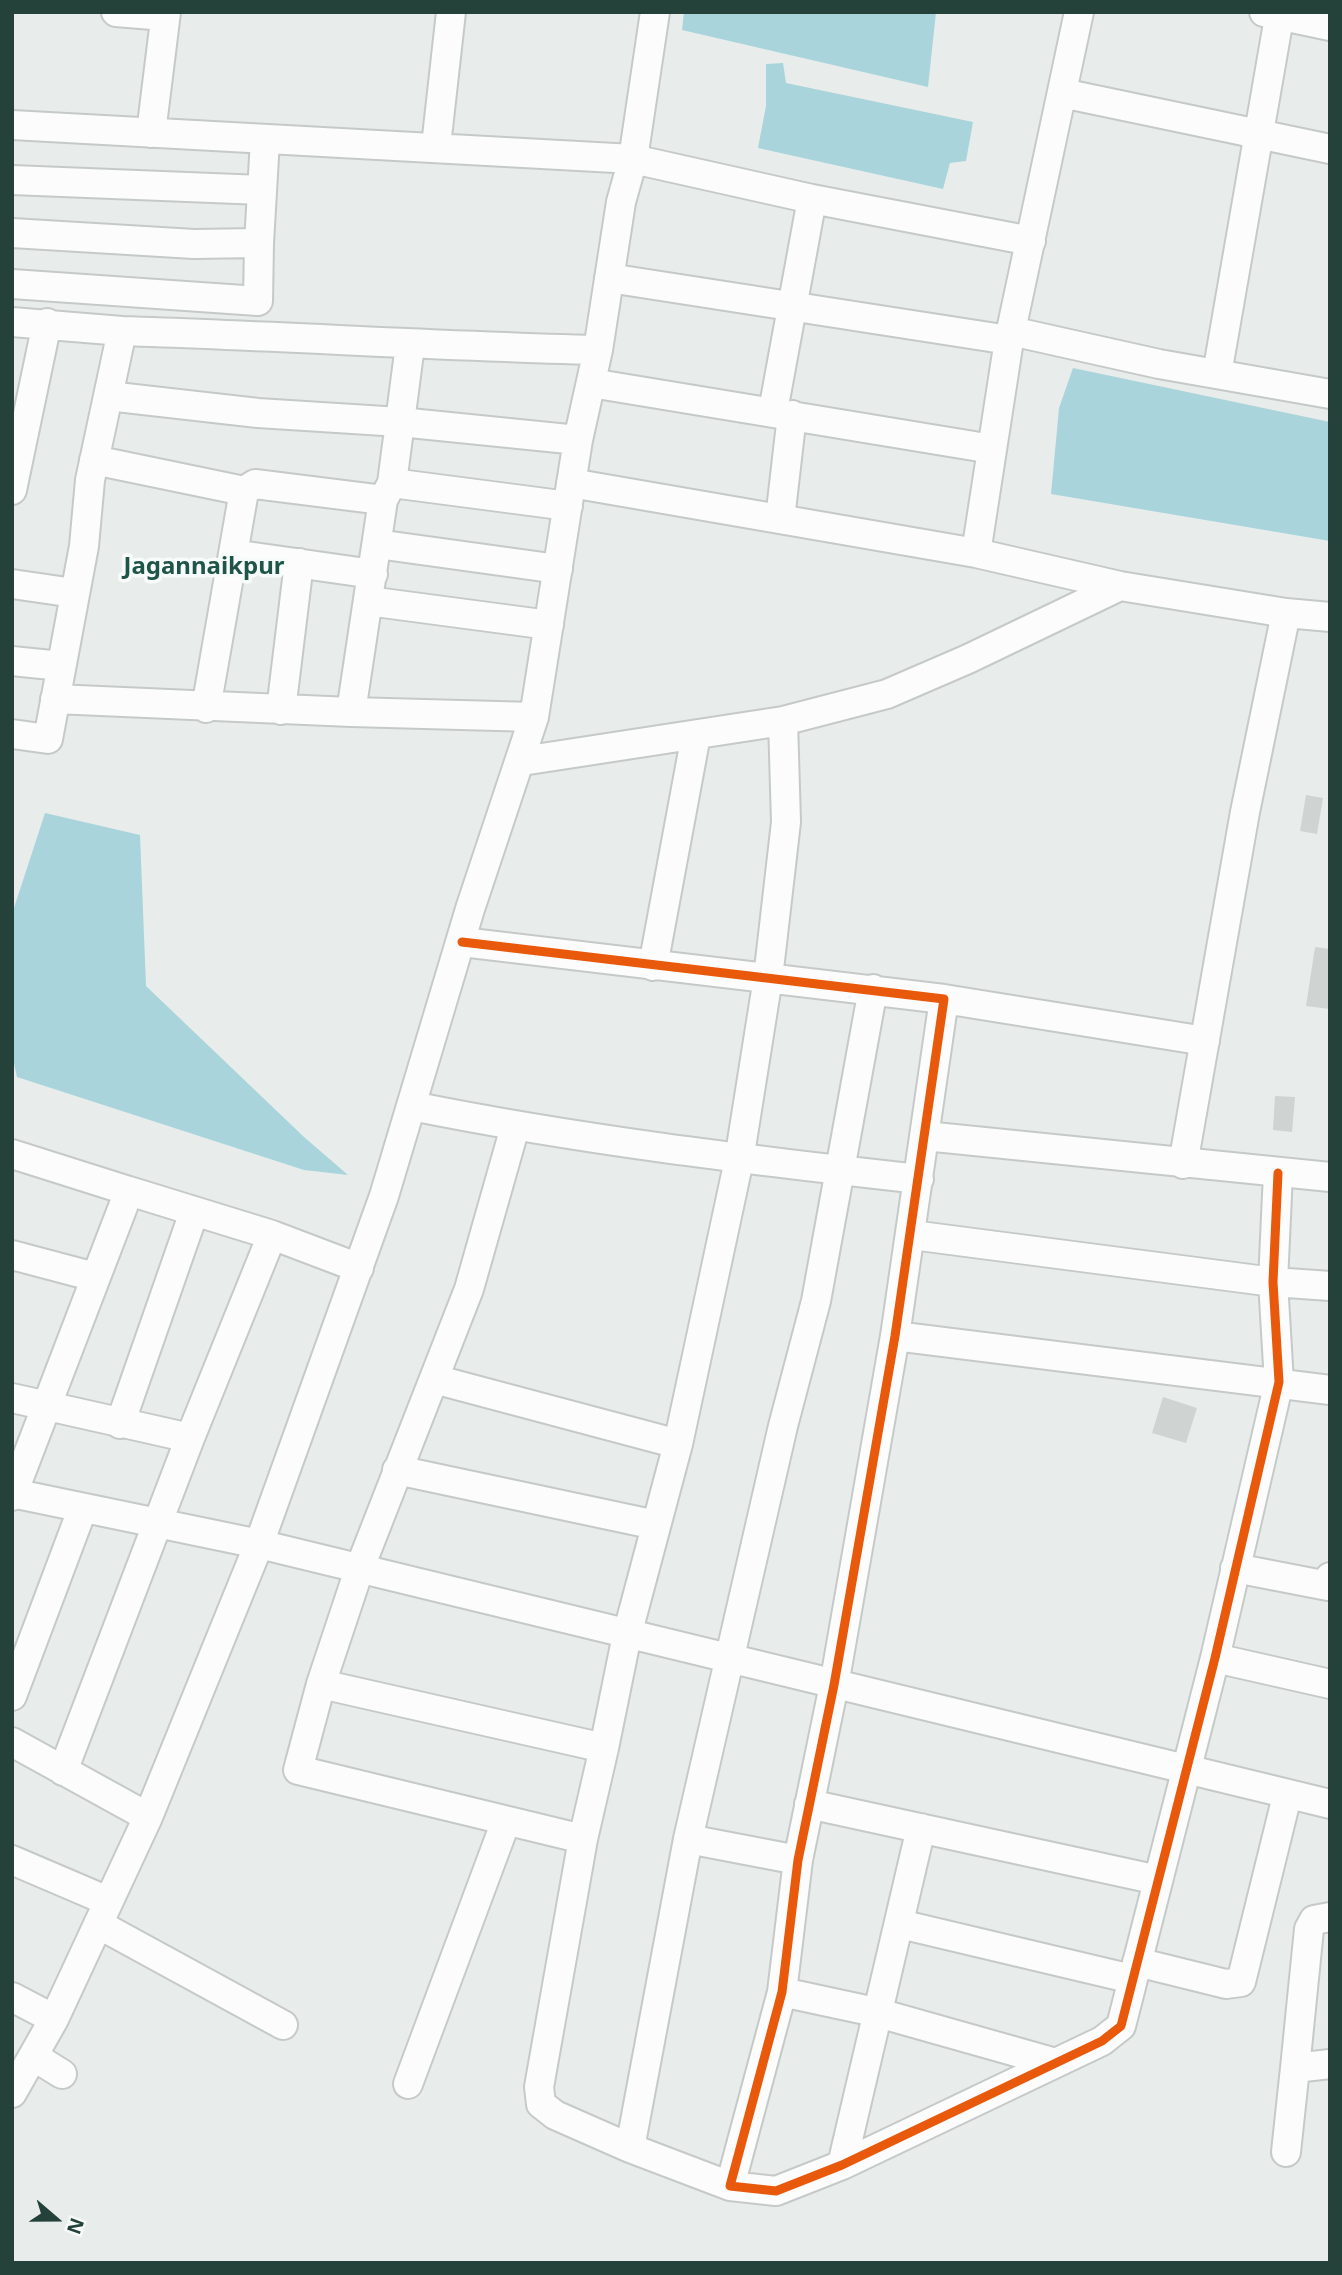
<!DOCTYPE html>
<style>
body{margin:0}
#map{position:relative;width:1342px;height:2275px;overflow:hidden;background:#e8edeb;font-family:"Noto Sans",sans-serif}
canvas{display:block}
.frame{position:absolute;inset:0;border:14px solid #24423a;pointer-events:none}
.north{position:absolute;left:21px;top:2184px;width:70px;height:70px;-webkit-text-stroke:5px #f7fbf9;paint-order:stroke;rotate:110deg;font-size:19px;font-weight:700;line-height:28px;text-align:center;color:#24423a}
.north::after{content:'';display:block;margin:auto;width:24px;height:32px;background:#24423a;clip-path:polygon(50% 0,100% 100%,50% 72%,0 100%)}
</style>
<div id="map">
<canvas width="1342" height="2275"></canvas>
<div class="frame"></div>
<div class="north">N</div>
</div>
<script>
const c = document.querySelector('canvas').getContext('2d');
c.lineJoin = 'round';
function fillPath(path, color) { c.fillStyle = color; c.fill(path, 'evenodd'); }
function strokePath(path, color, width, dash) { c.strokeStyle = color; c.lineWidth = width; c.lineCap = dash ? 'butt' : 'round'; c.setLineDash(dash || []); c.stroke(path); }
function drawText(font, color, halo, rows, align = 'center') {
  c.font = font + ' "Noto Sans",sans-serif'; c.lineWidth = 7; c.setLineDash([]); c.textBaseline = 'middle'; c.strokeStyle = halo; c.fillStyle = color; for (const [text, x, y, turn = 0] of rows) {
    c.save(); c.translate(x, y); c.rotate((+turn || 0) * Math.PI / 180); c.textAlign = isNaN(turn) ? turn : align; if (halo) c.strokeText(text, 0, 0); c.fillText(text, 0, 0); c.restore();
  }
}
const water = new Path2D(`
 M684,12H936L928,87L682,30Z
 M783,63L786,83L973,122L966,161L950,163L943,189L758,148L766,106V64Z
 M1073,368L1330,422V541L1051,494L1059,408Z
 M45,813L140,835L146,986L304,1137L348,1175L304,1170L17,1077L12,1054V914Z`);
const building = new Path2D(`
 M1306,795L1323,798L1317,834L1300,831Z
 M1315,947L1330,949V1009L1306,1006Z
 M1275,1096L1295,1097L1292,1132L1273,1130Z
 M1163,1397L1197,1408L1186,1443L1152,1433Z`);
const minor = new Path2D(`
 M116,12L165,16
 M1264,12L1330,26
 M1062,93L1330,149
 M12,125L633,159L812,199L1031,241
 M151,133L166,12
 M436,146L451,12
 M12,180L262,190
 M12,233L194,244L259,243L265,140
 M609,278L1009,340
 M12,284L258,301L259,243
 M12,322L122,331
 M1011,331L1159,364L1330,394
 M410,345L400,422L578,440
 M1217,374L1280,12
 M591,383L992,449
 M108,396L258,413L400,422L392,483L383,500
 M773,411L812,199
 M392,483L568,506
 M571,483L976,553L1009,340L1079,12
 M12,490L47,323
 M780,519L792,415
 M377,544L558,569
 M233,554L373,574
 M12,584L74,593
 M1120,586L1286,613L1245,812L1183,1164
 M368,601L549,625
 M1286,613L1330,617
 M12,661L61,666
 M55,699L351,712L383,500L255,484L244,491L94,460
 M206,708L244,491
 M281,710L299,563
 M351,712L534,717
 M783,721L887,694L968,659L1120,586L976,553
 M12,734L48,739L84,546L90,480L122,331C281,336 439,346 598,350
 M462,942L944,999L895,1336L834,1685L798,1860L782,1992L730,2186L776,2191L842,2165L1102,2041L1121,2026L1215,1658L1279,1382L1273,1282L1278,1173
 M653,966L696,735
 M944,999L1205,1041
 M412,1106C580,1140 749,1160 919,1179
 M515,1127L469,1289L359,1570L321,1684L604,1748L627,1635L678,1444L739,1160L768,978L786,822L783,721L522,761
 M925,1136L1330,1177
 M12,1154L129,1191
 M912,1235L1273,1282L1330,1286
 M12,1255L95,1277
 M895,1336L1330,1390
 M434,1379L678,1444
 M12,1398L190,1438L272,1235
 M120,1424L194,1212
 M397,1470L656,1525
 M12,1493L259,1544L1330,1804
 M12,1496L129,1191L272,1235L359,1268
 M1235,1568L1328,1586L1330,1577
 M1215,1658L1330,1684
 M321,1684L298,1770L583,1839L604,1748
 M12,1696L82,1510
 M12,1742L148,1817
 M63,1771L190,1438
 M809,1804L1158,1880
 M583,1839L539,2087L541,2104L555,2115L630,2148
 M688,1839L630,2148L730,2186
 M12,1860L108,1901
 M798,1860L688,1839L783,1426L816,1301L873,989
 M98,1924L283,2025
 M900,1924L1132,1979
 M1137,1962L1226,1984L1241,1982L1287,1796
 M782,1992L875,2012L1052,2062
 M12,1997L54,2019
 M33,2056L62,2074
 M1295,2068L1309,1929L1314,1920L1330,1917
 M408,2084L506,1821
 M12,2093L54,2019L148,1817L259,1544L384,1196L470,909L534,717L578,440L598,350L621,202L633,159L655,12
 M1286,2152L1295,2068L1330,2064
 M842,2165L921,1828`);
const cycleway = new Path2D(`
 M462,942L944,999L895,1336L834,1685L798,1860L782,1992L730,2186L776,2191L842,2165L1102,2041L1121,2026L1215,1658L1279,1382L1273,1282L1278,1173`);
const districtNames = [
 ["Jagannaikpur",204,567]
];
fillPath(water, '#a9d4db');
fillPath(building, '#cfd4d2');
strokePath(minor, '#c5cac8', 32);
strokePath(minor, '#fcfcfc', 28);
strokePath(cycleway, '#e8590c', 9);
drawText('bold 24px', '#1f5548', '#f7fbf9', districtNames);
</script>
